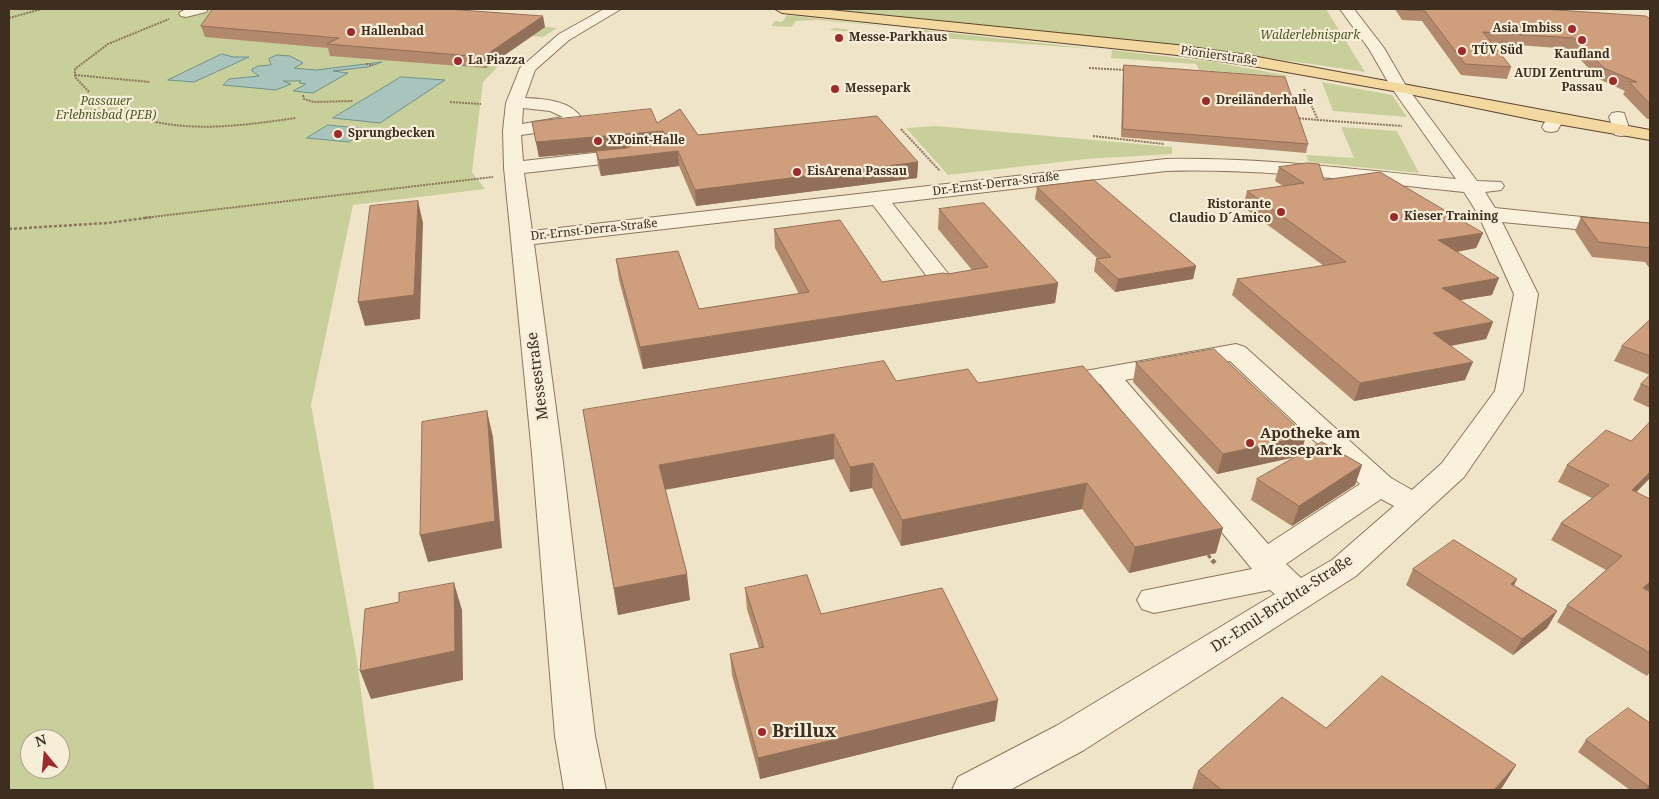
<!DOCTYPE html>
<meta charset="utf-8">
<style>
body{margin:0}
#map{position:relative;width:1659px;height:799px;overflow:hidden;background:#f0e4c8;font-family:"Noto Serif",serif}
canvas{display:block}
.frame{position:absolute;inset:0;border:10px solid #3d2e20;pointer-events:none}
.north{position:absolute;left:20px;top:729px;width:50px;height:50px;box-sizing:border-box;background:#f7eed8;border:1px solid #ada18e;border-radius:50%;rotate:343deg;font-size:14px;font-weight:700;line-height:20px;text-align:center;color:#3d2e20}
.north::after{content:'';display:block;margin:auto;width:18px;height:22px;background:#9e2a2b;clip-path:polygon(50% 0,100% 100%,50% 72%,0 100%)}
</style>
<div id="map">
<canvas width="1659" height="799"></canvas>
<div class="frame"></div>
<div class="north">N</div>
</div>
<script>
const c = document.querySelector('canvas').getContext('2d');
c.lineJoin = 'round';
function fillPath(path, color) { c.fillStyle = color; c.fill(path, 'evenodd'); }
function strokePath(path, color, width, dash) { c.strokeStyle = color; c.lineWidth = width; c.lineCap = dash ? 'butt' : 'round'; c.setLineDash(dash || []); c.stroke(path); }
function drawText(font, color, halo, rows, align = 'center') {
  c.font = font + ' "Noto Serif",serif'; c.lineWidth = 4.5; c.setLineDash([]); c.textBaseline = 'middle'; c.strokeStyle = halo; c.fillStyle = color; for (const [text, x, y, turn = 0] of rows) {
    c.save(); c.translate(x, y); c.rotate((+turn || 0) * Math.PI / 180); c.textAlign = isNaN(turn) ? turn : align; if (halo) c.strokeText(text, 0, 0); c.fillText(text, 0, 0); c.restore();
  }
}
const green = new Path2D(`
 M9,9H355L557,28L543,37L456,30L425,49L508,56L483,82L472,172L485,189L353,205L311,405L357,661L374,789L413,790H9ZM30,739H60V769H30Z
 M827,9H1326L1365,72C1186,44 1007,27 827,9Z
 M787,15L894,27L818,20L796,21L791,27L771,26L775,21L782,22Z
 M836,28C861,30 901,41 924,30L1095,49L829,30Z
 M1112,50L1214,62L1295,77L1199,70L1196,64L1111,58Z
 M1322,82L1392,95L1407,117L1333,111Z
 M936,126L1172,147V154L1086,159L948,175L906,128Z
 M1341,127L1397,131L1419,173L1309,162L1306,155L1354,158Z`);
const water = new Path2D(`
 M222,54L233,57H249L194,82L168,80Z
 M277,55L290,56L303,63L294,68L316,70L382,62L368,67L333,71L348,73L313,93L293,91L306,84L299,83L301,81H283L291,84L276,90L223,85L229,79L259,76L252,71V69L258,66L271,65L269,59Z
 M401,77L445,80L380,123L333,118Z
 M328,125L368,129L349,142L307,138Z`);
const pathFar3 = new Path2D(`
 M9,18L42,9
 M366,64L373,65
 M1089,68L1125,70
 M75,75L150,82
 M1304,89L1318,120L1402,126
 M89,92L75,77V69L108,44L169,19
 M303,95L304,99L314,102L353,101
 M450,102L481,104
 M130,115C185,134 239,126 296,118
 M1296,118L1318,120
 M901,129L940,171
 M1093,136L1164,144
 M143,218L493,177`);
const pathFar2 = new Path2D(`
 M9,229L107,223L153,217`);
const pathFar1 = new Path2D(`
 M1208,555L1213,561`);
const path = new Path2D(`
 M1212,560L1215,563`);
const minor = new Path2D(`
 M186,9H208L206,12L186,17L181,16L179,13Z
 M604,9H621L569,40L535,70L525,98C545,99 569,100 582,118L571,128L521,135L523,161L629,149L636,151L638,155L636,159L629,161L524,173L532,231L1166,159C1263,157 1359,170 1456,179L1391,87L1369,49L1340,9H1354L1384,48L1406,86L1477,181L1501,182L1504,186L1501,190L1485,192L1495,208L1650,224V236L1502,222L1538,294L1523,391L1464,477L1356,576L1084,750L1010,790H952L958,777L1056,726L1275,594L1270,590L1154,613L1142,609L1137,600L1142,591L1252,569L1100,384L1056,392L1046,390L1043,384L1046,378L1236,344L1245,347L1391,478L1412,490L1442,463L1495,391L1514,294L1478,214L1464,192C1365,182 1266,168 1166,171L892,203L958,286L954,291L946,293L938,291L873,205L534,244L562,454L595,736L606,790H564L555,736L532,454L504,168L503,131L506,103L520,68L559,34ZM523,108L550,111L563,117L522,124ZM1230,361L1360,484L1268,544L1125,380ZM1381,499L1394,506L1332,560L1301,578L1286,564Z
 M1618,112L1624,113L1630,131L1627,135L1621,136L1615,135L1609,117L1612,113Z
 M1555,114L1561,115L1564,119L1557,131L1551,132L1545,131L1542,127L1549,115Z`);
const major = new Path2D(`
 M775,9H820L1177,45L1247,55L1650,130V140L1540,121L1399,92L1247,65L1177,55L782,13Z`);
const wall = new Path2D(`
 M1395,9H1542L1650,19V119H1647L1623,94L1625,91L1599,79L1570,49L1492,43L1511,67L1507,79L1461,75L1422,21L1402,20Z
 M201,26L545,27L486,68L330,56L328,48L205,37Z
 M1124,65L1308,144L1306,153L1121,137L1123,73Z
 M532,122L657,123L698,135L918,162L917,178L696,206L679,166L601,176L598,166L596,152L539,157Z
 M1279,167L1324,180L1483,233L1476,248L1457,252L1492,295L1460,300L1493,322L1486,339L1451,346L1465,380L1354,401L1232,295L1237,279L1324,266L1243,207L1247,191L1283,186L1275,181Z
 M1037,187L1196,266L1193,279L1115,292L1094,271L1096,259H1098L1035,199Z
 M939,209L1058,283L1055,303L643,369L619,280L616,259L699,309L799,294L775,248L774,229L882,282L948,274L972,270L938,229Z
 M1581,217L1650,223V269L1645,262L1592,257L1575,231Z
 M1650,320V408L1633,400L1641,384L1650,375L1614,361L1622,346Z
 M1136,363L1306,436L1300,454L1362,465L1355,485L1292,526L1251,500L1257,479L1296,457L1217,474L1133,382Z
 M896,381L978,383L1216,553L1129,573L1082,509L901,546L872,488L850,492L834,459L665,490L690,600L618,615L583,410Z
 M1631,441L1650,478L1636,492L1650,499V589L1648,591L1650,592V672L1647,676L1557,622L1567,605L1606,570L1551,540L1561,523L1592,498L1558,482L1567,465Z
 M1413,569L1517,579L1514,585L1557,611L1547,628L1513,655L1406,585Z
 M745,588L821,614L995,721L760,779L732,675L730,654L759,648L747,609Z
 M1650,723V788L1648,790H1630L1578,752L1586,740Z
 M1326,728L1516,765L1503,786L1500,790H1192L1198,771Z`);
const shadedWall = new Path2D(`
 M543,16L545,27L486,68L483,57Z
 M663,131L664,145L539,157L536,142Z
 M678,151L679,166L601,176L599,160Z
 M918,162L917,178L696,206L695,190Z
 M418,201L423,223L420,319L365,326L358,302Z
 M1483,233L1476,248L1432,256L1438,240Z
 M1196,266L1193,279L1115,292L1118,279Z
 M1499,278L1492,295L1436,304L1442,288Z
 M1058,283L1055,303L643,369L640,347Z
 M1493,322L1486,339L1426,350L1433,333Z
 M1473,362L1465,380L1354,401L1360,383Z
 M487,411L493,437L502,548L428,562L420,535Z
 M834,434V459L662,490L659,465Z
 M1306,436L1300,456L1217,474L1223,454Z
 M873,463L872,488L850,492V467Z
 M1362,465L1355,485L1292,526L1299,506Z
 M1650,472V478L1622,507L1632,490Z
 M1087,483L1082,509L901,546L902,520Z
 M1223,528L1216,553L1129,573L1135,547Z
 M687,574L690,600L618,615L614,588Z
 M1517,579L1509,595L1511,584Z
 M1650,582V589L1632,606L1643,588Z
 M454,583L462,610L463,680L371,699L360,671Z
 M1557,611L1547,628L1513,655L1522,639Z
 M998,700L995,721L760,779L758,758Z
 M1516,765L1503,786L1500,790H1494Z
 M1650,784V788L1648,790H1645Z`);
const building = new Path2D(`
 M213,9H446L543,16L483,57L327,44L339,38L201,26Z
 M1404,9H1542L1646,16L1650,19V104L1629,82H1637L1604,68L1574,38L1483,32L1511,67L1465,64L1425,11L1405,10Z
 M1124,65L1285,77L1308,144L1123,129Z
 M651,109L657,123L680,109L698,135L877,116L918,162L695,190L678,151L599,160L596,151L627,148L635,144L641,146L663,142L666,135L663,131L536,142L532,122Z
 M1307,163L1319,164L1324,180L1380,172L1483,233L1438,240L1499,278L1442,288L1493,322L1433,333L1473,362L1360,383L1237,279L1346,262L1247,191L1304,183L1279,167Z
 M1094,180L1196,266L1118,279L1096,259L1111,257L1037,187Z
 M418,201L414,295L358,302L370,206Z
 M984,203L1058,283L640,347L616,259L678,251L699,309L809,292L774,229L840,220L882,282L943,273L948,274L988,267L939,209Z
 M1581,217L1650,223V248L1599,242Z
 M1650,320V356L1622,346Z
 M1214,349L1306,436L1223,454L1136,363Z
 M884,361L896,381L968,369L978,383L1083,366L1223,528L1135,547L1087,483L902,520L873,463L850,467L834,434L659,465L687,574L614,588L583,410Z
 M1650,375V388L1641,384Z
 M487,411L495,521L420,535L422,422Z
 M1650,422V472L1632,490L1650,499V582L1643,588L1650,592V653L1567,605L1622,556L1561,523L1609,485L1567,465L1606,430L1631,441Z
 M1322,442L1362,465L1299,506L1257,479Z
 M1454,540L1517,579L1511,584L1557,611L1522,639L1413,569Z
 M807,575L821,614L942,588L998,700L758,758L730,654L764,647L745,588Z
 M454,583L455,651L360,671L365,609L399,602V593Z
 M1382,676L1516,765L1494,790H1222L1198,771L1282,697L1326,728Z
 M1628,708L1650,723V784L1648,786L1586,740Z`);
const markers = [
 [1572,29,5,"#9e2a2b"],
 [351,32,5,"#9e2a2b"],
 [839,38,5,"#9e2a2b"],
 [1582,40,5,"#9e2a2b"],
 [1462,51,5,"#9e2a2b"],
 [458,61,5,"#9e2a2b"],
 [1613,81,5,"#9e2a2b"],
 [835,89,5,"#9e2a2b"],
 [1206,101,5,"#9e2a2b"],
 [338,134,5,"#9e2a2b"],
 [598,141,5,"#9e2a2b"],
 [797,172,5,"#9e2a2b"],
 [1281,212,5,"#9e2a2b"],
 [1394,217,5,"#9e2a2b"],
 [1250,443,5,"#9e2a2b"],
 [762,732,5,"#9e2a2b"]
];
const farPoinames = [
 ["Asia Imbiss",1562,29,"right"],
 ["Hallenbad",361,32],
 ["Messe-Parkhaus",849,38],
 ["TÜV Süd",1472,51],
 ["Kaufland",1582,55,"center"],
 ["La Piazza",468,61],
 ["AUDI Zentrum",1603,74,"right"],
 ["Passau",1603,88,"right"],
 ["Messepark",845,89],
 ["Dreiländerhalle",1216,101],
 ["Sprungbecken",348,134],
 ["XPoint-Halle",608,141],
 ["EisArena Passau",807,172],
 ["Ristorante",1271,205,"right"],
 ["Claudio D´Amico",1271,219,"right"],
 ["Kieser Training",1404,217]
];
const farParknames = [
 ["Walderlebnispark",1310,36],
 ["Passauer",106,102],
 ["Erlebnisbad (PEB)",106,116]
];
const farStreetnames = [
 ["Pionierstraße",1219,56,8],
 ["Dr.-Ernst-Derra-Straße",996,184,-7],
 ["Dr.-Ernst-Derra-Straße",594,230,-6]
];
const streetNames = [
 ["Messestraße",538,376,-97],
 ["Dr.-Emil-Brichta-Straße",1282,604,-33]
];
const poiNames = [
 ["Apotheke am",1260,434],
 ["Messepark",1260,451]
];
const nearPoinames = [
 ["Brillux",772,732]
];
fillPath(green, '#c9cf9b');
fillPath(water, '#a9c4bc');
strokePath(water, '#6f938a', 1);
strokePath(minor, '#8d765c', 2);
strokePath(major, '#5b4430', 2);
strokePath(pathFar3, '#8d765c', 2, [2, 1]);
strokePath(pathFar2, '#8d765c', 2.5, [3, 2]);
strokePath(pathFar1, '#8d765c', 3, [4, 2.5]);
strokePath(path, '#8d765c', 4.5, [5, 3]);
fillPath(minor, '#faf1dc');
fillPath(major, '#f3d9a0');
fillPath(wall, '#b2896c');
fillPath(shadedWall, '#916f58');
fillPath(building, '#cf9f7d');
strokePath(building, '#916f58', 1);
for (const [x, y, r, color] of markers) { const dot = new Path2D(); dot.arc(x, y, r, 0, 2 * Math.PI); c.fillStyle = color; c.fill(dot); strokePath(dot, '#f7eed8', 2); }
drawText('bold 12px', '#3d2e20', '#f7eed8', farPoinames, 'left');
drawText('italic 12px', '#4d5a26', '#f7eed8', farParknames);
drawText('12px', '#3d2e20', '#f7eed8', farStreetnames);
drawText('15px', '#3d2e20', '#f7eed8', streetNames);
drawText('bold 15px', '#3d2e20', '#f7eed8', poiNames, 'left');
drawText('bold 18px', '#3d2e20', '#f7eed8', nearPoinames, 'left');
</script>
